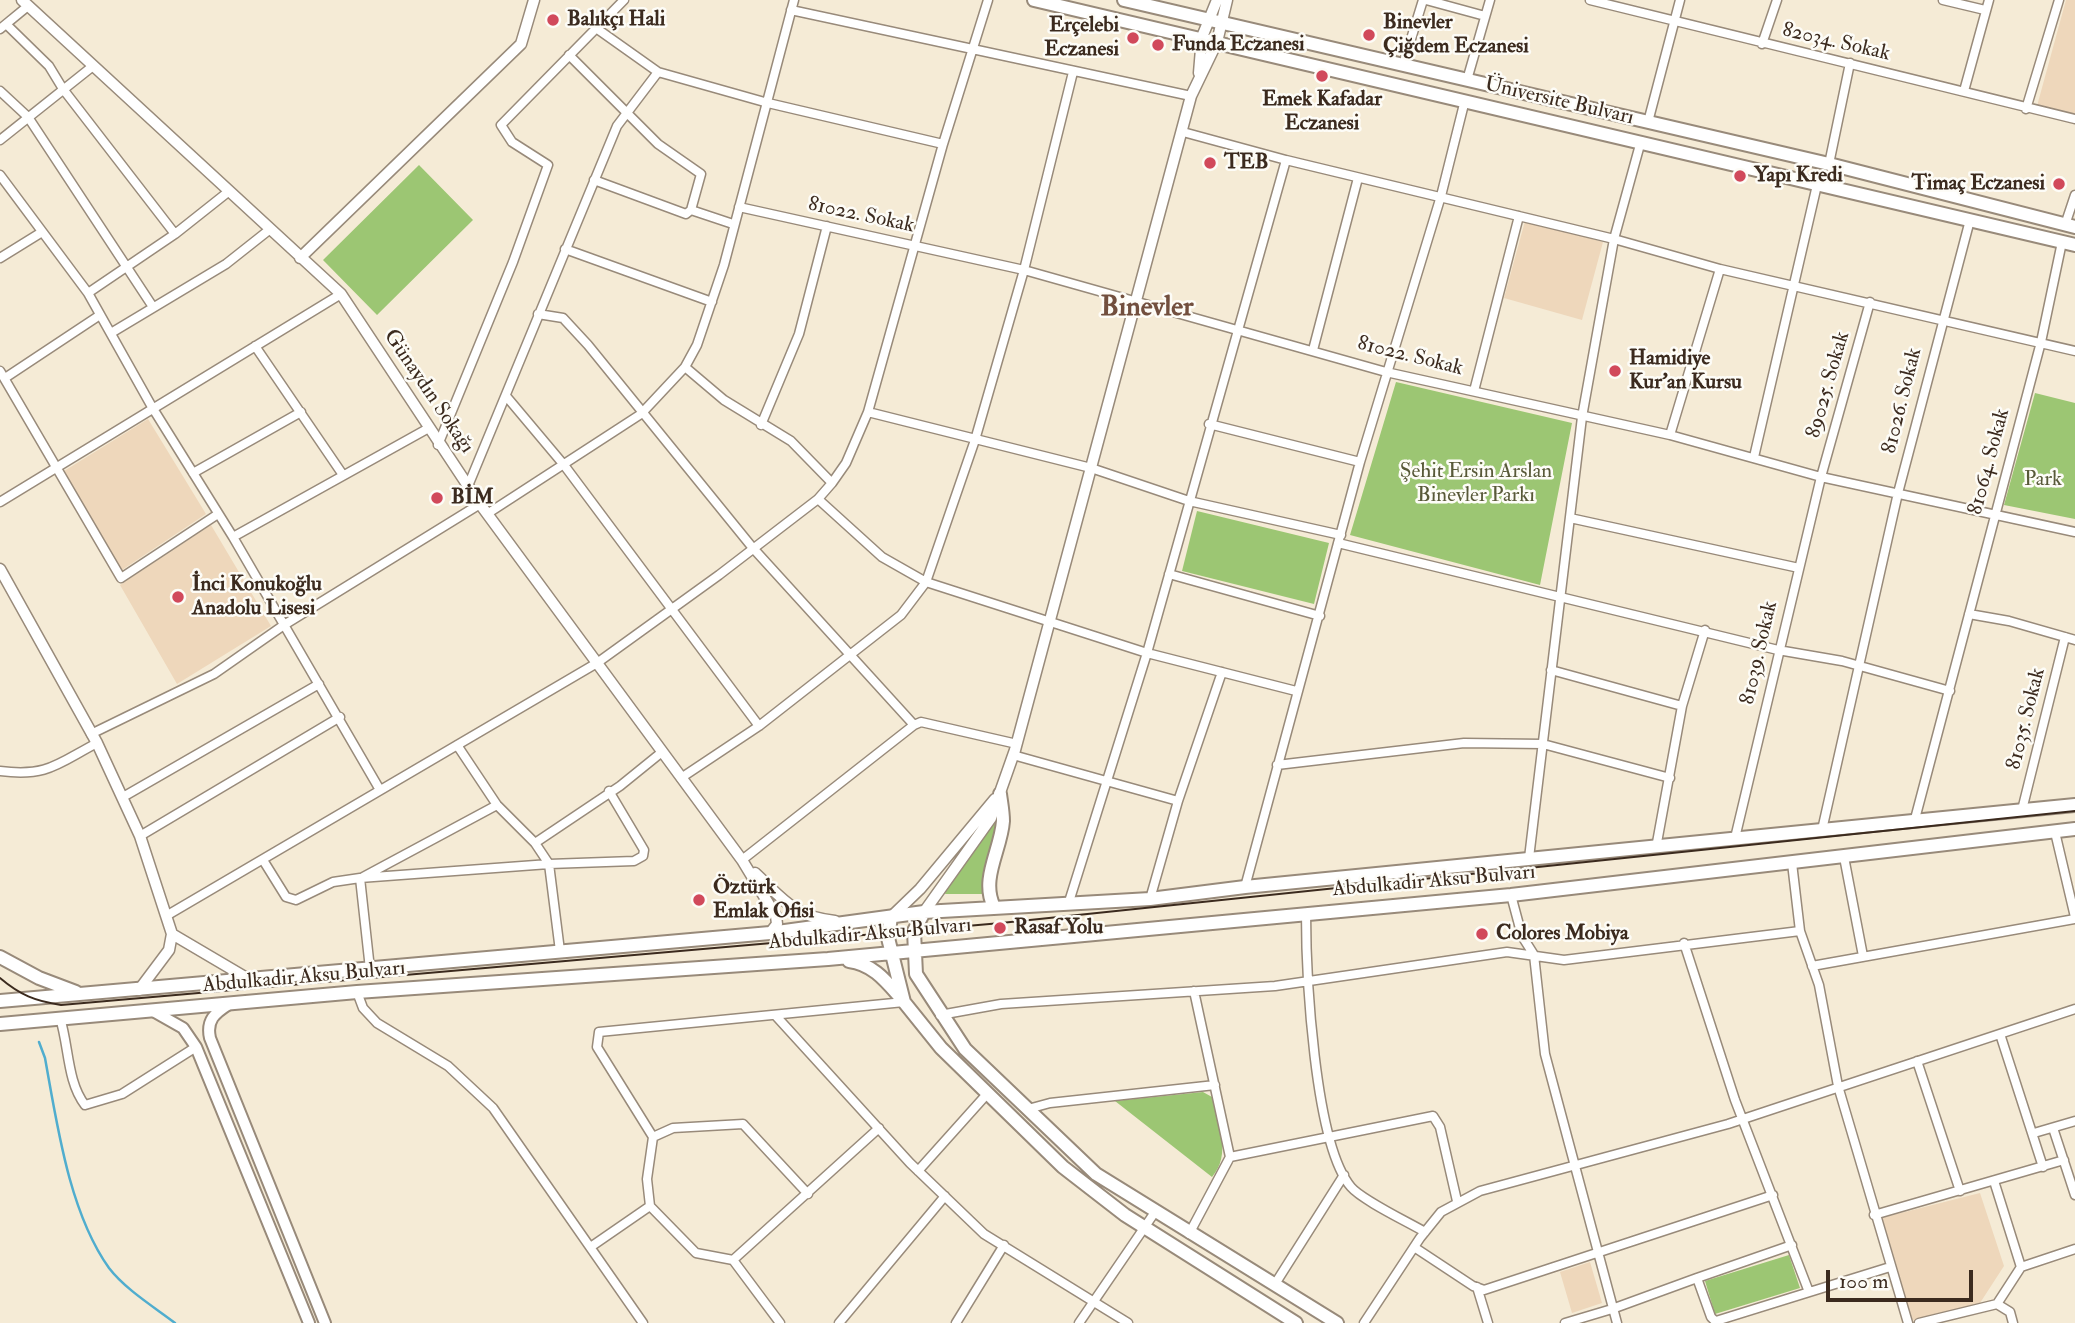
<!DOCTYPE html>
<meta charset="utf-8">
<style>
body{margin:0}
#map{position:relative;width:2075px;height:1323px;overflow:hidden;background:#f5ebd6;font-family:"IM FELL Double Pica",serif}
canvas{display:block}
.scale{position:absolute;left:1826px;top:1270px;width:147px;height:32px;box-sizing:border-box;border:4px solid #3b2a1e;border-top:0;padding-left:9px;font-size:21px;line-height:24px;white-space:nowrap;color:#3b2a1e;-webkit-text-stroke:5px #fdfcf7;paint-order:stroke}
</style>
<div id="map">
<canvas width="2075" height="1323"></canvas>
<div class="scale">100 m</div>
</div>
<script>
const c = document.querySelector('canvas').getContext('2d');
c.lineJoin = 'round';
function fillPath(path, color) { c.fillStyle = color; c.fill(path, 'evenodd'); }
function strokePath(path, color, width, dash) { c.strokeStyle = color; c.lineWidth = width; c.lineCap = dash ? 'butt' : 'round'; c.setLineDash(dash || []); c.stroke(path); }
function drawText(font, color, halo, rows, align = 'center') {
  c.font = font + ' "IM FELL Double Pica",serif'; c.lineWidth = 5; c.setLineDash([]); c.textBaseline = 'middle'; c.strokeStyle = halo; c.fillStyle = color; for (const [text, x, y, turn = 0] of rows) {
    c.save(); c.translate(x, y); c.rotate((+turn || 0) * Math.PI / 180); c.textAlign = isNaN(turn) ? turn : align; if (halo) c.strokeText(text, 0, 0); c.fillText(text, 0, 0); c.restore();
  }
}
const built = new Path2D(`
 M2066,0H2075V114L2037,106Z
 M1525,221L1603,242L1582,320L1504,298Z
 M148,419L206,514L122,570L64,471Z
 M211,525L271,626L177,684L120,585Z
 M1980,1193L2004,1266L1980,1303L1915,1322L1911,1318L1881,1218Z
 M1590,1262L1602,1303L1572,1313L1560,1272Z`);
const green = new Path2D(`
 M419,165L473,220L377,315L323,260Z
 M1396,382L1572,423L1540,585L1350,535Z
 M2035,393L2075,403V519L2004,505Z
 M1197,511L1329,543L1314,604L1182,571Z
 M998,817L983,894H945L949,881Z
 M1203,1092L1212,1097C1218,1124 1232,1154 1212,1177L1115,1101Z
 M1789,1255L1800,1288L1715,1314L1705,1281Z`);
const stream = new Path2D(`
 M39,1042L45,1058C57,1124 69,1212 109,1268C125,1289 154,1307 175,1323`);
const minor = new Path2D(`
 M1426,0L1485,16
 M1590,0L2075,119
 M1943,0L1985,10
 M791,10L1191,96
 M6,24L49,66L63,89L175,234
 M596,28L658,72L768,103L943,144
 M0,29L28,6
 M1762,44L1777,0
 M569,55L658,144L701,174L691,210
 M1403,65L1423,0
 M1467,80L1490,0
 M0,91L28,117L153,307
 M1964,91L1989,0
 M2026,109L2059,0
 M1648,122L1680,0
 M1183,132L1286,160L1614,239L1720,269L2075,351
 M0,140L93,66
 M1829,164L1850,63
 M0,175L88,293L152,407L233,537L380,790
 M594,180L686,214L691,210L733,224
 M739,207L1024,270L1386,372L1670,435L1821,477L2075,532
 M2065,225L2075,195
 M565,249L712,302
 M0,258L42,232
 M88,293L175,234L228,192
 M538,314L563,318L588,345L752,547L914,725L742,860
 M111,333L226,264L269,230
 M255,346L343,475
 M1313,350L1358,178
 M685,367L724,400L791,441L832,483
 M0,371L121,578L218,514
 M5,378L100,315
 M1474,391L1519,216
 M506,396L564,465L759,726
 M868,412L1091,468L1189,501L1341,535
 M1209,424L1360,462
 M761,425L799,334L827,226
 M1670,435L1720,269
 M438,445L513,262L548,165L512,142L501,125L624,0
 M1754,457L1817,185
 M193,473L301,412
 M468,486L617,126L658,72
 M818,499L882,557L926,582L1147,653L1296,691
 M0,502L341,294
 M487,514L641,414L685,367L697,345L724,265L794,0
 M1570,518L1799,568
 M233,537L427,429
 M1338,543L1778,650L1842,661L1950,691
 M1169,574L1320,616
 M1969,614L2009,621L2075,640
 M1551,670L1682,706
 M914,725L921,722L1017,744
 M91,734L214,674L284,625L480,504
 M457,745L497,805L535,843
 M1013,755L1178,801
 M1277,765L1464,743L1543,744L1670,778
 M0,771C48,777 57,764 97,743
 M681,778L759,726L901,615L926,582L975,440L1024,270L1073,72
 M123,797L319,684
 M2022,810L2065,637
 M1915,819L2041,342L2062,242
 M1822,830L1898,493L1970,220
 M2055,832L2075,917
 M140,836L340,717
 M1735,838L1821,477L1870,302
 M1656,848L1682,706L1705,630
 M1844,857L1863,956
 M1529,858L1582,417L1614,239L1641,141
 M263,860L286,897L296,900L333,882L360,878L370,969
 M1792,863L1800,931L1819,985L1838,1086L1908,1323
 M363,877L497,805
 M360,878L549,864L634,861L643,856L644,850L609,791
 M1245,887L1360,462L1441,196L1465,100
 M1511,895L1522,936L1534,955L1545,1054L1617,1323
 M1150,899L1178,801L1222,672
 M1068,905L1147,653L1286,160
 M1306,913C1306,972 1314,1144 1351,1187C1362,1200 1408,1222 1425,1232
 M166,916L597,663L719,575L818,499L832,483L846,463L868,412L943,144L988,0
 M1684,943L1735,1100L1809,1292
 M560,951L549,864L535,843L620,786L662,752
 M1812,966L2075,919
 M357,992L363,1008L377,1023L448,1066L493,1108L643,1323
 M940,1015L1001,1004L1275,986L1507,952L1564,960L1800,931
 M776,1016L910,1163L984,1234L1128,1323
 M60,1018C69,1046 67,1082 85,1105L122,1094L196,1047
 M2000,1034L2043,1167
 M1917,1061L1960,1191
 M1028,1109L1050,1103L1215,1085
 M2053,1128L2075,1195
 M2034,1133L2075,1121
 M653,1137L673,1128L743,1124L808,1194
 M1230,1157L1433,1116L1440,1127L1457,1201
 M918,1171L987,1094
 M1994,1181L2021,1267
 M1874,1215L2064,1160
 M1189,1234L1230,1157L1194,991
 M592,1246L650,1206
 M1414,1247L1473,1286L1484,1290L1773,1195
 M733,1260L879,1128
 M1697,1278L1792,1245
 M1275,1284L1344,1175
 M1477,1287L1488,1323
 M1997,1304L2021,1267L2075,1249
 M1716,1321L1890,1267
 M780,1323L733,1260L696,1253L650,1206L647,1179L653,1137L597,1047L599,1032L904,1002
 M839,1323L945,1196
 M956,1323L1004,1245
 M1079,1323L1155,1212
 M1364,1323L1420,1238L1441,1212L1480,1191L1728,1124L2075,1009
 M1565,1323L1612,1309L1697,1278L1711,1317L1717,1323
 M1919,1323L1997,1304L2010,1312L2013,1323`);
const tertiary = new Path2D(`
 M22,0L341,294L480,504L742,860L776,916L777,924L770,933
 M1199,73L1202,37L1217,0
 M300,258L521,44L534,0
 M0,569L97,743L140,836L172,934L169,950L139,990
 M755,873C783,899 794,917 835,921
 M924,912L991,818L1015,750L1191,96L1217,42L1227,0
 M891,917L920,889L995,799
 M172,934L245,977`);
const secondary = new Path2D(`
 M229,1004C215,1013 206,1020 210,1038L325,1323
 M153,1011L183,1028L196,1047L309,1323`);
const primary = new Path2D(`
 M1034,0L2075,245
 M1124,0L1829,164L2075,227
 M994,907C980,879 1001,850 1003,821C1003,812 1001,802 1000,794
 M924,912L914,931L916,974L965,1049L1096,1174L1337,1323
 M891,917L888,938L904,1002L941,1048L1063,1167L1125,1215L1296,1323
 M0,957L39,978L76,992
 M849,961C873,964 886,981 901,998
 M0,1001L770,933L924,912L1150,899L1245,887L2075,805
 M0,1024L357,992L828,959L1511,895L2075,829`);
const tram = new Path2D(`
 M0,978C20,995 35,1001 61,1005L1001,923L2075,811`);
const markers = [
 [553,20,7,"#d1495b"],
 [1369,35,7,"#d1495b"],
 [1133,38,7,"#d1495b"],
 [1158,45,7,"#d1495b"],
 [1322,76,7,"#d1495b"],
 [1210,163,7,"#d1495b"],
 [1740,176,7,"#d1495b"],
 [2059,184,7,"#d1495b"],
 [1615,371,7,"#d1495b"],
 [437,498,7,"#d1495b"],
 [178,597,7,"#d1495b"],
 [699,900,7,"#d1495b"],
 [1000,928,7,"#d1495b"],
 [1482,934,7,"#d1495b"]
];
const poiNames = [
 ["Balıkçı Hali",567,20],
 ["Binevler",1383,23],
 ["Çiğdem Eczanesi",1383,47],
 ["Erçelebi",1119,26,"right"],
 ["Eczanesi",1119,50,"right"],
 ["Funda Eczanesi",1172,45],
 ["Emek Kafadar",1322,100,"center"],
 ["Eczanesi",1322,124,"center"],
 ["TEB",1224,163],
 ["Yapı Kredi",1754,176],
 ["Timaç Eczanesi",2045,184,"right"],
 ["Hamidiye",1629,359],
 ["Kur'an Kursu",1629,383],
 ["BİM",451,498],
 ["İnci Konukoğlu",192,585],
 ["Anadolu Lisesi",192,609],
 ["Öztürk",713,888],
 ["Emlak Ofisi",713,912],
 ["Rasaf Yolu",1014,928],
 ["Colores Mobiya",1496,934]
];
const streetNames = [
 ["82034. Sokak",1836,43,13],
 ["Üniversite Bulvarı",1559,102,13],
 ["81022. Sokak",861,216,12],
 ["81022. Sokak",1410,357,14],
 ["89025. Sokak",1829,385,-74],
 ["Günaydın Sokağı",428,392,56],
 ["81026. Sokak",1903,401,-76],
 ["81064. Sokak",1990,462,-75],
 ["81039. Sokak",1760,653,-77],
 ["81035. Sokak",2027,719,-76],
 ["Abdulkadir Aksu Bulvarı",1434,882,-5],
 ["Abdulkadir Aksu Bulvarı",870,935,-5],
 ["Abdulkadir Aksu Bulvarı",304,978,-5]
];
const parkNames = [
 ["Şehit Ersin Arslan",1476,472],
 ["Binevler Parkı",1476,496],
 ["Park",2043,480]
];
const districtNames = [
 ["Binevler",1147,309]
];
fillPath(built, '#eed7bb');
fillPath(green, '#9cc673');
strokePath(stream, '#50adce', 2.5);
strokePath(minor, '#988a7a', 11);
strokePath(tertiary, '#988a7a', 13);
strokePath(secondary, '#988a7a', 14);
strokePath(primary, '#988a7a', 16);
strokePath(minor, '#fff', 8);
strokePath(tertiary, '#fff', 10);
strokePath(secondary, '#fff', 10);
strokePath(primary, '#fff', 12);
strokePath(tram, '#3b2a1e', 2);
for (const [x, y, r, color] of markers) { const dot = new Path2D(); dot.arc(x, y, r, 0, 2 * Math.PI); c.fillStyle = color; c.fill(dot); strokePath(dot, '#fdfcf7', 2.5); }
drawText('bold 21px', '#3b2a1e', '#fdfcf7', poiNames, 'left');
drawText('21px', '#3b2a1e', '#fdfcf7', streetNames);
drawText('21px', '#585938', '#fdfcf7', parkNames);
drawText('bold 28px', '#724f3e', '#fdfcf7', districtNames);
</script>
